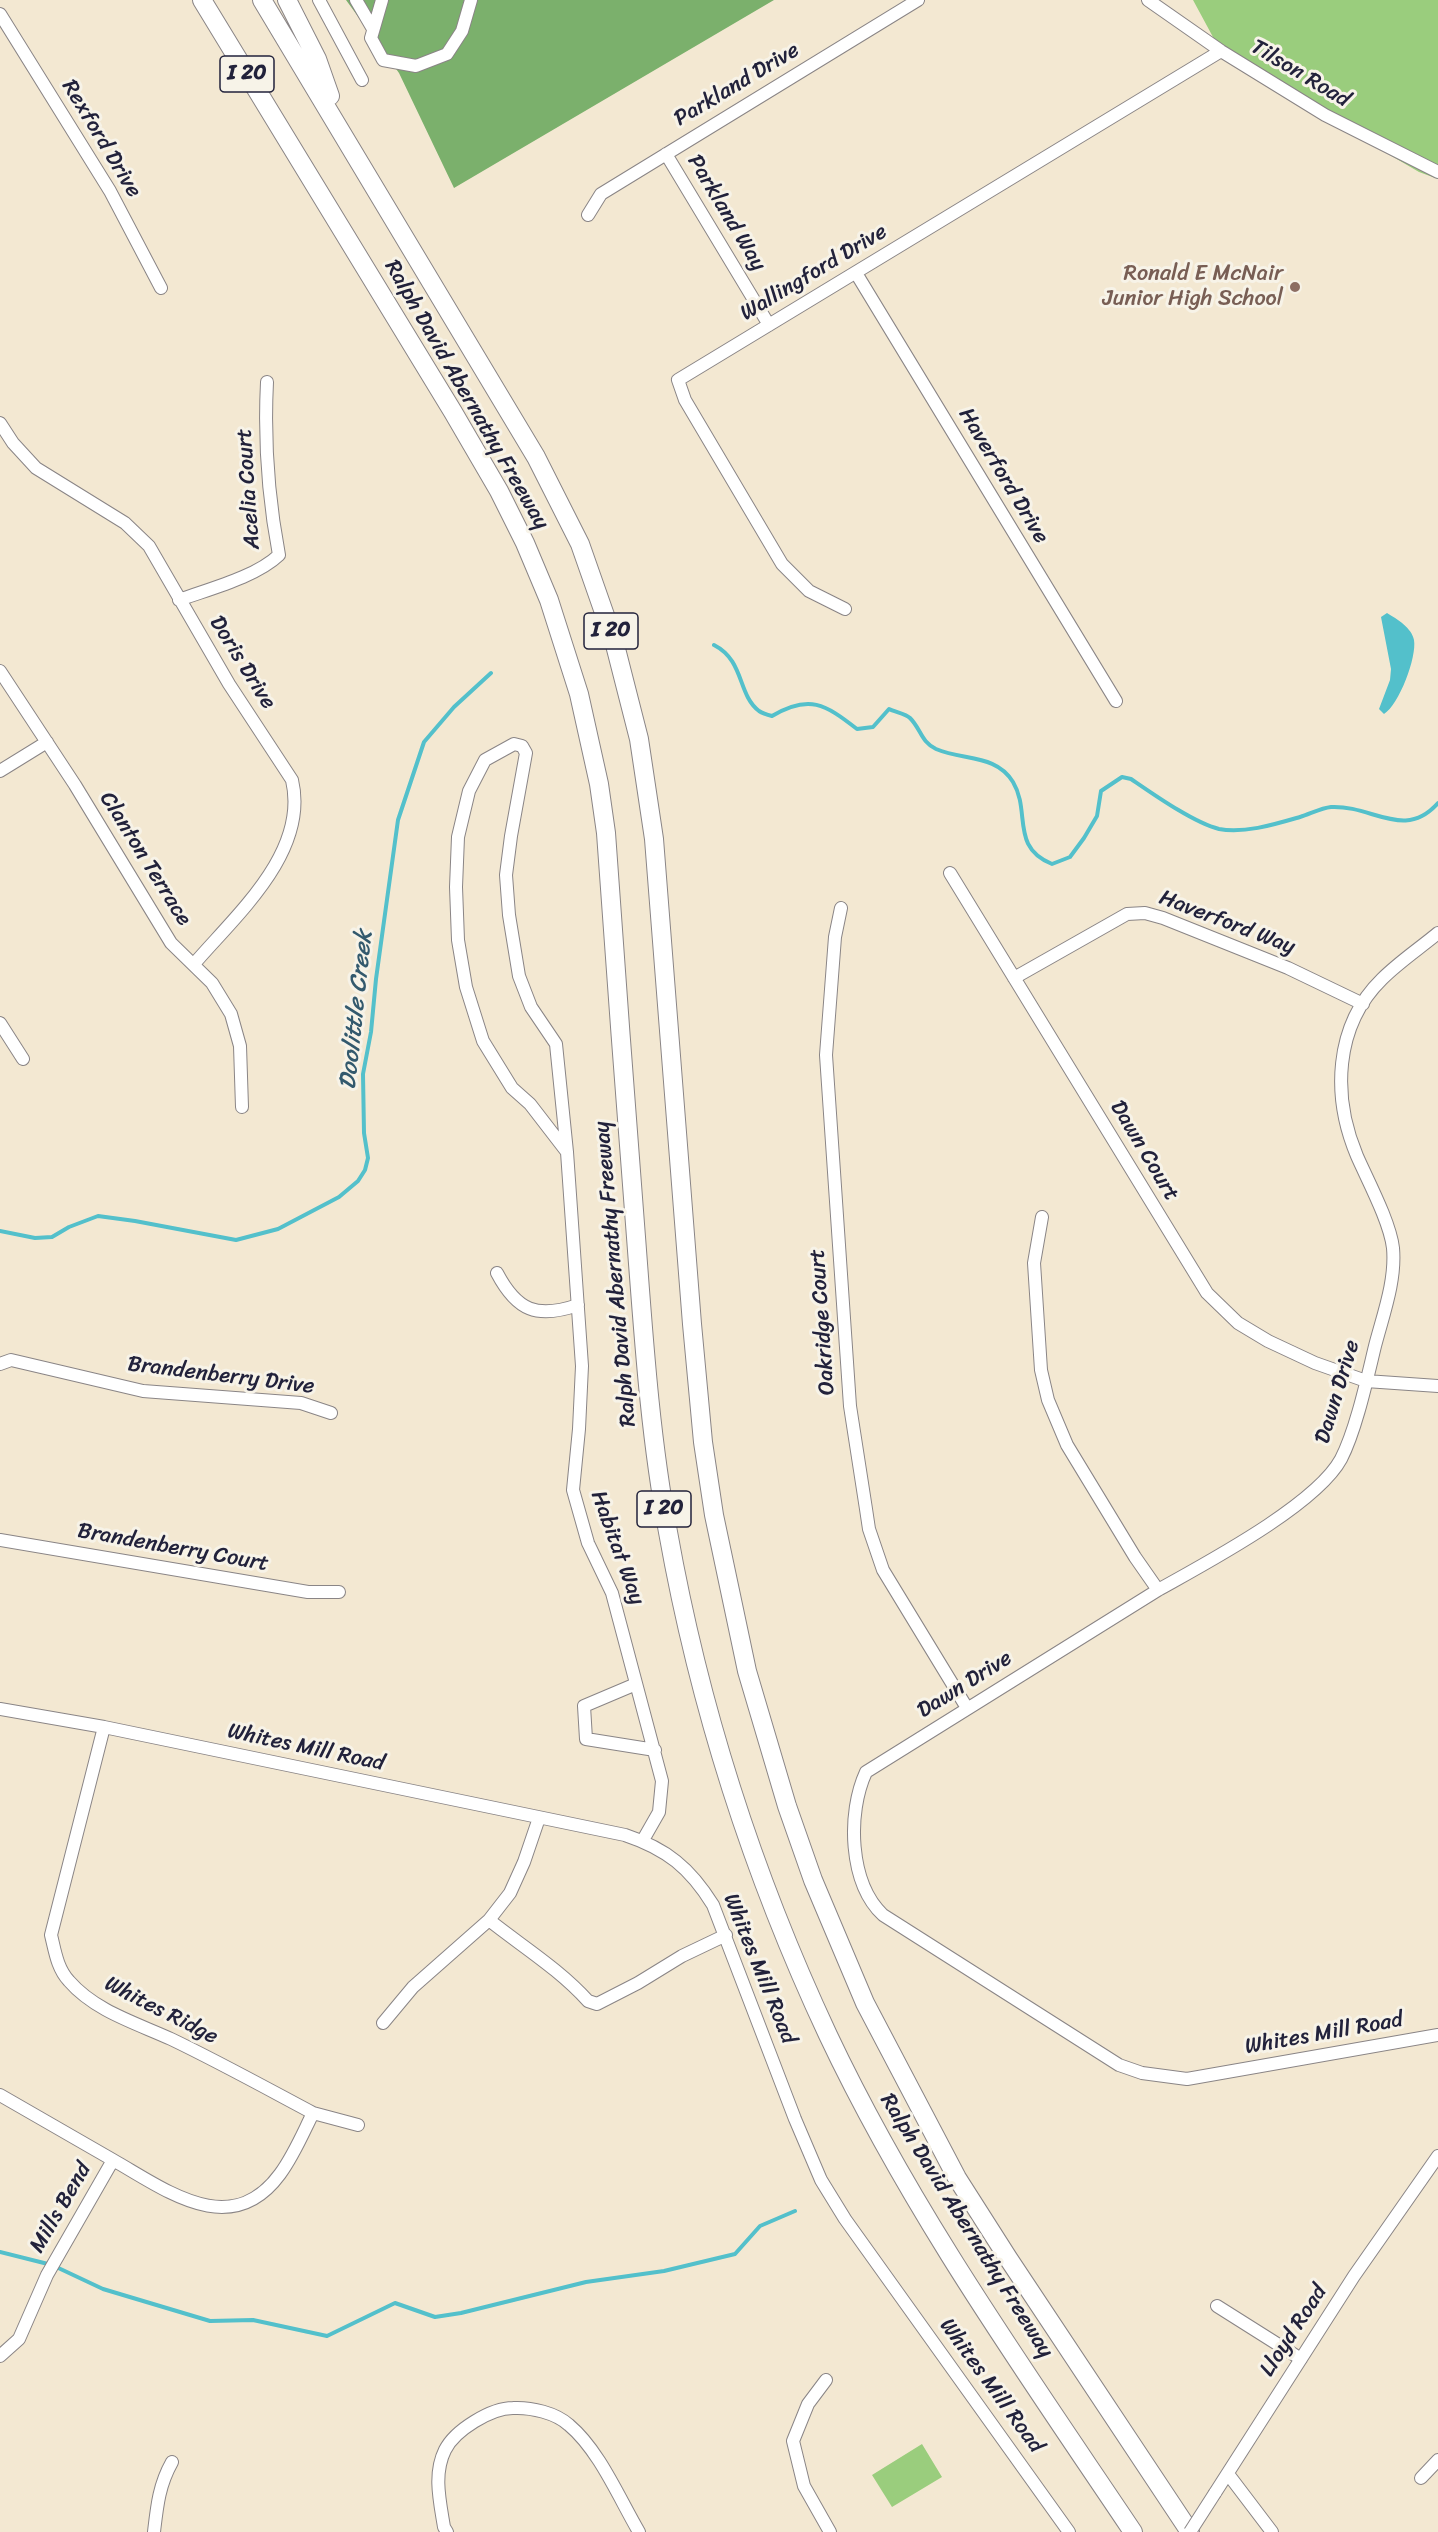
<!DOCTYPE html>
<style>
body{margin:0}
canvas{display:block;background:#f3e8d2}
</style>
<canvas width="1438" height="2532"></canvas>
<script>
const c = document.querySelector('canvas').getContext('2d');
c.lineJoin = 'round';
function fillPath(path, color) { c.fillStyle = color; c.fill(path, 'evenodd'); }
function strokePath(path, color, width, dash) { c.strokeStyle = color; c.lineWidth = width; c.lineCap = dash ? 'butt' : 'round'; c.setLineDash(dash || []); c.stroke(path); }
function drawText(font, color, halo, rows, align = 'center') {
  c.font = font + ' Sriracha,sans-serif'; c.lineWidth = 6; c.setLineDash([]); c.textBaseline = 'middle'; c.strokeStyle = halo; c.fillStyle = color; for (const [text, x, y, turn = 0] of rows) {
    c.save(); c.translate(x, y); c.rotate((+turn || 0) * Math.PI / 180); c.textAlign = isNaN(turn) ? turn : align; if (halo) c.strokeText(text, 0, 0); c.fillText(text, 0, 0); c.restore();
  }
}
const green = new Path2D(`
 M1193,0H1438V179L1419,172L1294,99L1220,50Z
 M922,2444L942,2477L892,2507L872,2475Z`);
const forest = new Path2D(`
 M346,0H774L454,188L399,73Z`);
const water = new Path2D(`
 M1387,613C1397,619 1412,628 1414,640C1417,657 1399,705 1384,714L1379,709L1390,680L1391,669L1381,617Z`);
const stream = new Path2D(`
 M714,645C745,661 737,694 759,711C762,713 768,715 772,716C809,694 825,704 857,729L873,727L889,709C895,712 906,714 910,718C921,729 921,742 936,749C964,761 996,754 1013,782C1031,812 1010,847 1052,864L1070,857L1084,838L1097,816L1101,791L1122,777L1131,779C1153,794 1194,823 1219,829C1244,834 1276,824 1300,817C1310,814 1321,808 1331,807C1373,805 1404,841 1438,803
 M0,1231L35,1238L52,1237L69,1227L98,1216L135,1221L236,1240L278,1229L339,1197L358,1181L365,1170L368,1158L364,1133L363,1074L371,1032L376,979L398,820L424,742L454,707L491,673
 M0,2252L52,2265L103,2289L210,2321L253,2320L327,2336L395,2303L435,2317L461,2313L586,2282L664,2271L735,2254L760,2226L795,2211`);
const minor = new Path2D(`
 M319,0L362,80
 M356,0L373,29
 M382,0L371,38L383,60L416,66L447,54L462,31L471,0
 M1148,0L1221,51L1325,115L1438,172
 M0,14L110,191L161,288
 M666,154L769,325
 M588,215L601,194L918,0
 M856,273L1116,701
 M0,423L13,443L36,468L125,523L149,546L229,684L292,780C309,852 237,914 194,964
 M179,600C209,589 256,577 279,555C268,497 264,441 267,382
 M845,609L809,591L782,564L685,400L678,380L1221,51
 M0,671L75,785L171,943L212,983L231,1014L240,1046L242,1107
 M0,771L47,742
 M950,873L1207,1293L1238,1323L1268,1341L1315,1363L1366,1381L1438,1386
 M841,908L835,937L826,1055L850,1406L866,1509L869,1529L883,1570L967,1708
 M1438,933C1420,948 1399,962 1382,979C1334,1026 1332,1097 1357,1156C1368,1181 1390,1222 1393,1248C1396,1281 1383,1315 1375,1346C1367,1379 1356,1430 1341,1459C1316,1505 1206,1563 1158,1590L866,1772C847,1813 849,1883 883,1915L1119,2065L1142,2073L1187,2079L1438,2035
 M1014,978L1127,914L1145,913L1163,918L1288,968L1363,1004
 M0,1023L23,1059
 M567,1152L530,1104L512,1088L483,1041L466,987L458,940L456,887L458,837L469,791L485,760L514,744L522,746L526,753L511,836L506,875L509,915L519,976L531,1007L556,1044L567,1152L582,1366L579,1429L573,1490L588,1543L612,1593L662,1781L659,1812L643,1840
 M1042,1217L1034,1263L1041,1370L1048,1400L1067,1445L1135,1557L1158,1590
 M497,1273C517,1311 537,1319 578,1305
 M0,1364L11,1360L143,1391L301,1403L331,1413
 M0,1540L308,1592H339
 M636,1684L584,1706L586,1739L655,1750
 M0,1709L104,1727L625,1835C667,1849 690,1868 713,1905L795,2119L821,2180L845,2219L1069,2532
 M104,1727L51,1935C55,1951 57,1968 69,1981C95,2011 136,2023 171,2039C219,2062 266,2088 313,2113C303,2133 294,2155 280,2174C231,2241 166,2190 113,2160
 M489,1920C523,1947 559,1969 588,2001L597,2004L638,1983L682,1956L726,1935
 M383,2023L413,1987L489,1920L510,1893L524,1862L539,1818
 M0,2095L113,2160L47,2275L19,2339L0,2356
 M313,2113L358,2125
 M1217,2306L1301,2359
 M826,2380L808,2404L793,2441L804,2486L830,2532
 M1228,2474L1272,2532
 M1421,2478L1438,2460
 M1215,2493L1354,2276L1438,2156
 M154,2532C157,2506 159,2485 172,2462
 M447,2532L444,2527C440,2502 433,2474 445,2450C455,2430 491,2408 513,2408C531,2407 556,2413 569,2425C599,2450 619,2498 639,2532`);
const highway = new Path2D(`
 M202,0L453,412L499,491L525,543L549,600L579,694L599,784L606,833C615,963 625,1094 635,1224C643,1327 649,1431 668,1532C699,1706 753,1875 828,2035C911,2211 1025,2371 1133,2532
 M262,0L536,457L580,544L614,641L639,739L654,839L692,1324L703,1442L714,1515L747,1671L787,1806L813,1880L865,2003L957,2178L1008,2258L1190,2532
 M287,0L317,59L330,96`);
const minorBridge = new Path2D(`
 M1190,2532L1215,2493`);
const markers = [
 [1295,287,6,"#8d6e63"]
];
const shields = [
 [247,74,54],
 [611,631,54],
 [664,1509,54]
];
const shieldNames = [
 ["I 20",247,74],
 ["I 20",611,631],
 ["I 20",664,1509]
];
const streetNames = [
 ["Tilson Road",1300,74,31],
 ["Parkland Drive",737,85,-31],
 ["Rexford Drive",101,139,59],
 ["Parkland Way",726,213,59],
 ["Wallingford Drive",814,273,-31],
 ["Ralph David Abernathy Freeway",466,395,60],
 ["Haverford Drive",1003,476,59],
 ["Acelia Court",249,489,-94],
 ["Doris Drive",242,663,58],
 ["Clanton Terrace",145,859,58],
 ["Haverford Way",1227,923,21],
 ["Dawn Court",1144,1151,59],
 ["Ralph David Abernathy Freeway",616,1274,-95],
 ["Oakridge Court",823,1322,-94],
 ["Brandenberry Drive",221,1376,7],
 ["Dawn Drive",1338,1392,-73],
 ["Brandenberry Court",173,1548,10],
 ["Habitat Way",617,1548,70],
 ["Dawn Drive",965,1685,-32],
 ["Whites Mill Road",306,1748,12],
 ["Whites Mill Road",759,1969,68],
 ["Whites Ridge",161,2011,27],
 ["Whites Mill Road",1324,2034,-10],
 ["Mills Bend",61,2208,-60],
 ["Ralph David Abernathy Freeway",966,2226,58],
 ["Lloyd Road",1294,2331,-57],
 ["Whites Mill Road",991,2386,54]
];
const educationNames = [
 ["Ronald E McNair",1283,274],
 ["Junior High School",1283,299]
];
const waterNames = [
 ["Doolittle Creek",357,1010,-84]
];
fillPath(green, '#9acd7d');
fillPath(forest, '#7bb06c');
fillPath(water, '#53c0cb');
strokePath(stream, '#53c0cb', 4);
strokePath(minor, '#8a8586', 14);
strokePath(highway, '#8a8586', 20);
strokePath(minor, '#fff', 12);
strokePath(highway, '#fff', 18);
strokePath(minorBridge, '#8a8586', 14, []);
strokePath(minorBridge, '#fff', 12);
for (const [x, y, r, color] of markers) { const dot = new Path2D(); dot.arc(x, y, r, 0, 2 * Math.PI); c.fillStyle = color; c.fill(dot); strokePath(dot, '#f7f3e8', 2); }
for (const [x, y, w] of shields) { const box = new Path2D(); box.roundRect(x - w / 2, y - 18, w, 36, 4.5); c.fillStyle = '#f7f3e8'; c.fill(box); strokePath(box, '#22223b', 1.5); }
drawText('bold 21px', '#22223b', null, shieldNames);
drawText('22px', '#22223b', '#f7f3e8', streetNames);
drawText('22px', '#785e54', '#f7f3e8', educationNames, 'right');
drawText('italic 24px', '#33596d', '#f7f3e8', waterNames);
</script>
